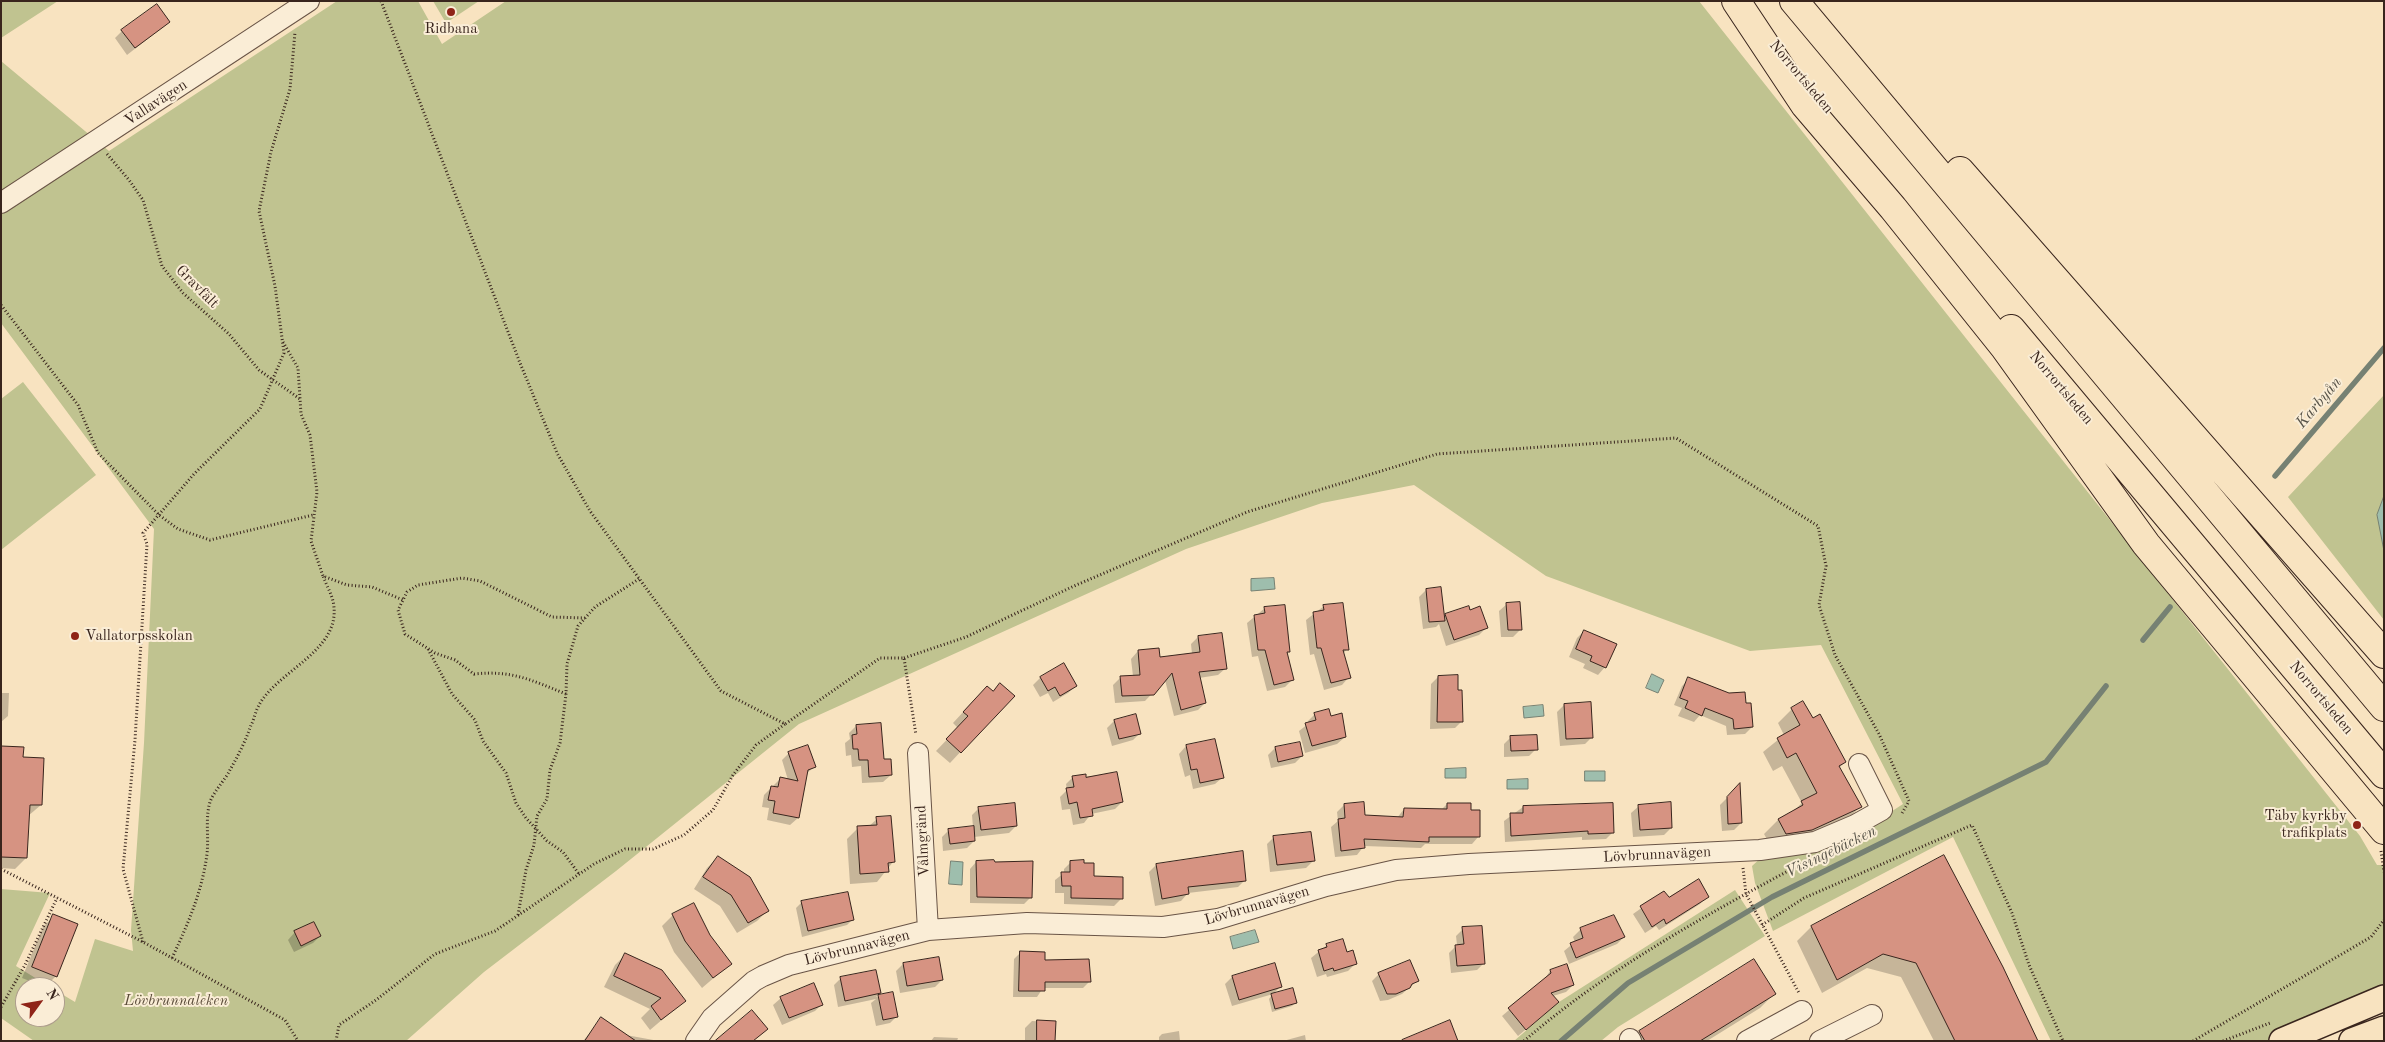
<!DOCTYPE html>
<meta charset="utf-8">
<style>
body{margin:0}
#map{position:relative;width:2385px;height:1042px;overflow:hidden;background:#f8e3c0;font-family:"Old Standard TT",serif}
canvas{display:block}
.frame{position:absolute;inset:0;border:2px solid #39251d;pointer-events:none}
.north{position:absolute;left:15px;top:977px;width:50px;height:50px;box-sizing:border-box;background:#faedd6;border:1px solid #ad9d8c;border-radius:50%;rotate:58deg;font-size:14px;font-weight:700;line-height:20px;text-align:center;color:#39251d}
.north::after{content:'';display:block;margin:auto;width:18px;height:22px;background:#8f2418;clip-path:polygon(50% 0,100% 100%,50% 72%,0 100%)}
</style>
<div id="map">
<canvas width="2385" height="1042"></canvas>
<div class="frame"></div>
<div class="north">N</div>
</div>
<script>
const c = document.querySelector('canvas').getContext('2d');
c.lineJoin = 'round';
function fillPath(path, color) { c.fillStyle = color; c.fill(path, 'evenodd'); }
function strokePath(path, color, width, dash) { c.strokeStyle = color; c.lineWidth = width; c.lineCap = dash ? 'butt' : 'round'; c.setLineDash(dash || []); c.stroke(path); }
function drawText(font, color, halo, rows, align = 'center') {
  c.font = font + ' "Old Standard TT",serif'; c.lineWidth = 4; c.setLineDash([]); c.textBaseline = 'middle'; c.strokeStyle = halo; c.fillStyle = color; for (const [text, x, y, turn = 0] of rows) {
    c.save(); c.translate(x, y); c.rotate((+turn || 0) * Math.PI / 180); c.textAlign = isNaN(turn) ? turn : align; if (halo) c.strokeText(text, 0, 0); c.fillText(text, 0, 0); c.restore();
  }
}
const green = new Path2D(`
 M1,1H58L1,38Z
 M337,1H418L442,44L506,1H1699L2360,836L2377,865H2384V992L2269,1041H2051L1953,837L1773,931L1755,883L1752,866L1763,856L1883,817L1903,804L1821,645L1750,651L1546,576L1414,485L1322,503L1186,549L799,724L616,871L484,972L406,1041H34L1,1018V889L50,893L16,966L50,987H25V1017H55V990L75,1002L95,939L133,951L131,930L144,743L154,529L1,323V61L109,151Z
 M433,1H479L446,23Z
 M23,382L96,475L1,550V399Z
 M2384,395V620L2288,497Z
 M1735,890L1765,936L1618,1027L1601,1041H1514L1559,1002Z`);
const water = new Path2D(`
 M2384,496V551L2377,515Z
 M1274,578L1275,589L1251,591V579Z
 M1652,674L1664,680L1658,693L1646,688Z
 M1543,705L1544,716L1524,718L1523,707Z
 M1466,768V778H1445V769Z
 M1585,771H1605V781H1585Z
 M1528,779V789H1507V780Z
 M951,861L963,862L962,885L949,884Z
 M1255,930L1259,942L1233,949L1230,937Z`);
const shadow = new Path2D(`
 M169,22L127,55L115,38L122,31Z
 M1440,589L1443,617L1445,615L1469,611L1486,628L1479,635L1446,646L1439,624L1436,627L1423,629L1419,597L1426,590Z
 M1507,604L1520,630L1513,637H1501L1499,611Z
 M1324,606L1347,649L1343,654L1349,677L1342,685L1324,690L1314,654L1310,655L1306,620Z
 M1265,608L1289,651L1286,654L1292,680L1285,687L1267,691L1258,656L1252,657L1247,623Z
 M1584,631L1605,667L1598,675L1583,668L1585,664L1569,657L1577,638Z
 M1198,637L1226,668L1218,675L1199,678L1205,703L1198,710L1174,716L1165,680L1145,701L1115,703L1113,685L1120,678L1133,676L1131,659L1138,651L1159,658L1192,654L1191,644Z
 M1063,665L1076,686L1068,693L1053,702L1048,693L1040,697L1033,685L1040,678Z
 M1438,677L1457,691L1462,721L1455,728L1430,729L1431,684Z
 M1689,679L1745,704L1752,727L1745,734L1727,735L1726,726L1700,715L1694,722L1678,716L1682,708L1674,705L1682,686Z
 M1,693H9L8,716L1,722Z
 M1013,696L950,763L936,751L958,728L953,723L976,698Z
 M1564,705L1592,737L1585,744L1560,746L1557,712Z
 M1792,709L1845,762L1839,768L1860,807L1846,821L1772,848L1764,834L1778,820L1791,813L1802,803L1782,766L1773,771L1763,752L1784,735L1778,723Z
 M1315,714L1330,718L1345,737L1337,744L1305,753L1299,731L1308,724V721Z
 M1114,721L1140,733L1133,740L1112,746L1107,728Z
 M856,726L891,775L883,782L862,783L861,766L852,767L851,755L846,756L845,743L850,739L849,733Z
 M1511,737L1536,749L1529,756L1504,757V744Z
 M1299,743L1302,756L1295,763L1271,768L1268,755L1275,748Z
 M1186,746L1223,777L1215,784L1193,789L1190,775L1185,777L1179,754Z
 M1,747L22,758L41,805L28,816L26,858L15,869L1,868Z
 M789,753L814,767L806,774L798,818L790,825L767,820L769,808L762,807L764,795L780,779L788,780L782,760Z
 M1073,777L1085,778L1122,802L1115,809L1091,814L1084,823L1073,825L1070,809L1062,810L1060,797L1067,790L1066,784Z
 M1739,786L1741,823L1734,830L1722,831L1720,805Z
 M1447,804L1470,812L1479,836L1472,844H1425L1421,848L1364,846L1357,855L1335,857L1331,827L1338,821L1337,812L1344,805L1364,816L1397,818L1404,809L1441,810Z
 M1639,806L1671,828L1664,835L1633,837L1631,813Z
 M1523,807L1612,833L1606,839L1582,840V837L1505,842L1504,821Z
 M979,808L1016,826L1009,833L974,837V841L967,848L943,851L942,837L949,830L973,827L972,815Z
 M877,819L893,862L877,882L850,884L847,839L858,828L868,827Z
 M1274,837L1313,861L1306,868L1270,872L1267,844Z
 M718,857L768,910L757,921L737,933L720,906L694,889L707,868Z
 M1944,857L2037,1041H1934L1901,977L1867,968L1822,993L1797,941L1811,927Z
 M976,862L1031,897L1024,904L970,903V869Z
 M1071,862L1093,878L1121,899L1114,906L1064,904V893H1055V880L1064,873V869Z
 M1156,865L1245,880L1238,887L1188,893L1181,901L1155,906L1149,872Z
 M1664,892L1668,899L1707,896L1700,904L1659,930L1656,926L1645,933L1633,914Z
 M802,902L853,919L847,925L802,937L796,908Z
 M694,905L709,936L730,964L702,988L674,952L662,926L672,916Z
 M54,916L56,976L45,987L22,978L43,927Z
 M1614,916L1624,937L1617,944L1569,964L1564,951L1575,942L1573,937L1580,930Z
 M1463,929L1484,963L1477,970L1451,973L1449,953L1457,945L1456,936Z
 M295,932L320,936L313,943L294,952L288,940Z
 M1327,945L1346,954L1355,964L1348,971L1327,977L1326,974L1317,977L1311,958Z
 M1020,953L1044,961L1090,981L1083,988H1043L1037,997H1013L1014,959Z
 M626,954L684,1001L650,1030L641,1018L650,1009L604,987L615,965Z
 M1754,961L1774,994L1760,1008L1707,1041H1630L1639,1032Z
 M903,964L942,980L935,987L900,993L896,971Z
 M1550,971L1573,985L1566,992L1553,996L1550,1009L1518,1036L1502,1016L1544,980Z
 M1379,974L1417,981L1402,994L1388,1000L1380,1001L1372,981Z
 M1232,977L1280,987L1273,994L1232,1006L1225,984Z
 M841,978L880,993L876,997L892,994L897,1016L890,1023L876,1026L871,1003L876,999L838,1007L834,985Z
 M1272,995L1295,1003L1292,1006L1272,1012L1269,999Z
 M781,998L822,1004L815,1011L782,1025L773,1005Z
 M601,1019L626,1035L659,1041H583Z
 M1032,1021L1054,1022V1041H1025V1028Z
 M1179,1031L1180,1041H1159V1037L1162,1034Z
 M1305,1035L1306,1041H1283Z
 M934,1037L958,1038L957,1041H931Z`);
const stream = new Path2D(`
 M2275,476L2384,348
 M2143,640L2170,607
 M1561,1041L1628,983L1772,897L2046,762L2106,686`);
const building = new Path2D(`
 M157,4L170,22L135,48L121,30Z
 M1441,587L1445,621L1429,622L1426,589Z
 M1520,602L1522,630H1508L1506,603Z
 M1343,603L1349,650H1343L1351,678L1331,683L1321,648H1317L1313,612L1324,610L1323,605Z
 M1285,605L1290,652H1287L1294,680L1274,685L1265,650H1258L1254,615L1265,613L1264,607Z
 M1469,606L1470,610L1480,606L1488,628L1454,640L1445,614Z
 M1584,630L1617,644L1606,668L1590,661L1592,656L1576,649Z
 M1222,633L1227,669L1199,672L1206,703L1181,710L1172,673L1154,695L1122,696L1120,676L1140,675L1138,650L1159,648L1160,657L1200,652L1198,636Z
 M1064,663L1077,686L1060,696L1055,687L1048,691L1040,677Z
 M1458,675V690H1462L1463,722H1437L1438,676Z
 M1688,677L1729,693L1745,692L1746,703H1751L1753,727L1734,729L1733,719L1705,708L1702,716L1685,708L1688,701L1680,698Z
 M1000,683L1015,696L961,753L946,739L968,716L963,712L987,686L993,691Z
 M1803,701L1813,718L1820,714L1846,762L1839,766L1862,807L1812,830L1786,834L1778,819L1803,805L1801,801L1817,793L1796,753L1787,758L1777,738L1800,725L1791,708Z
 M1591,702L1593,738L1566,739L1564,704Z
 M1329,709L1331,716L1342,713L1346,737L1312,746L1305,723L1316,720L1314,713Z
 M1136,714L1141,734L1119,739L1114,720Z
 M881,723L884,759H891L892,775L869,777L868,760H859L858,749H853L852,735L857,734L856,725Z
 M1537,735L1538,750L1511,751L1510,736Z
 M1215,739L1224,778L1200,783L1197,769L1191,770L1186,745Z
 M1300,742L1303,756L1278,762L1275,747Z
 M808,745L816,767L808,770L799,818L773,813L775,801L768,800L771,786L778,787L780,777L798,781L788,752Z
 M1,746L24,747L23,757L44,758L42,805H30L27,858L1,857Z
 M1117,772L1123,802L1092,809L1093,816L1080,818L1077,802L1069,804L1066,788L1074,787L1072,776L1086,774V777Z
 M1740,783L1742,823L1728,824L1727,797Z
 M1364,802L1365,815L1403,817L1404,808L1447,809V803H1471V810H1480V837H1429V842L1364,839L1365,848L1341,851L1338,819L1345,818L1344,804Z
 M1671,802L1672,828L1640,830L1638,805Z
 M1015,803L1017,826L981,830L978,807Z
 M1613,803L1614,833L1588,834V831L1511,836L1510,813H1523V806Z
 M891,816L895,862L888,863L889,872L860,874L857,826L877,825L876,817Z
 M974,826L975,841L950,844L948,829Z
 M1311,832L1315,861L1277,865L1273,836Z
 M1243,851L1246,881L1188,887L1189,894L1162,899L1156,864Z
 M1944,855L2003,967L2038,1041H1955L1916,963L1883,954L1837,980L1811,926Z
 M718,856L750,877L769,911L748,923L731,895L703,877Z
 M994,860L995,862L1033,861L1032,898L977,897L976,861Z
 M1084,860V863H1094V876L1123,877V899L1071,898V886H1062L1061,872H1070V861Z
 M1699,879L1709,897L1666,924L1664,919L1652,927L1640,906L1664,891L1669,897Z
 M848,892L854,920L808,931L801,901Z
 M694,903L710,935L732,964L713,978L685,941L672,914Z
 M53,914L78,924L57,977L32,967Z
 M1614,915L1625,937L1576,958L1570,943L1583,938L1580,928Z
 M314,922L321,936L301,946L294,931Z
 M1482,926L1485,964L1457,966L1455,945L1464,944L1462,927Z
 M1343,939L1347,952L1353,950L1357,964L1334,971L1333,968L1324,971L1318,950L1327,947L1326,944Z
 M1020,951L1045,952V960L1089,959L1091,982H1045V991H1019Z
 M625,953L662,970L686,1001L661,1020L651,1006L661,998L614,976Z
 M939,957L943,980L907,986L903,963Z
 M1754,959L1776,994L1700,1041H1645L1639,1031Z
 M1410,960L1419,981L1412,984L1410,988L1396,994H1387L1378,973Z
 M1275,963L1282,987L1239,1000L1232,976Z
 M1567,964L1574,985L1551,993L1559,1002L1526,1030L1508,1008L1551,973L1550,970Z
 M876,970L881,993L845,1001L840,977Z
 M814,983L823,1005L789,1018L780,997Z
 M1293,988L1297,1003L1275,1009L1271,994Z
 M893,992L898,1017L883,1020L878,995Z
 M752,1010L768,1029L753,1041H715Z
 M601,1017L636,1041H585Z
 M1037,1020L1056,1021L1055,1041H1037Z
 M1450,1020L1458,1041H1402V1040Z`);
const path = new Path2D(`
 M381,1L520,363L557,453L590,511L721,691L785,724L880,658H904L916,735
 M107,154L129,180L143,200L162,266L183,293L229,334L259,370L300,399
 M1,305L78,405L98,453L159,515L178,529L210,540L313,515
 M283,342L298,368L301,414L310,435L317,492L311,541L323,576L347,585L372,587L403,600
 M428,649L452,694L475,720L483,741L506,773L516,803L526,818L547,841L563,852L579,874
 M904,658L966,637L1074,586L1247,512L1437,454L1676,438L1818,526L1826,566L1819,605L1835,655L1879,734L1909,801L1901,815
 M566,694C531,680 512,670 474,674L455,660L435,653L405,634L398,610L407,592L418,585L462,578L480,581L552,617L585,618
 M2381,851L2384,872
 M1743,868L1746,894L1799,993
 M1,869L143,942L285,1020L298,1041
 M518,915L526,870L534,845L537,816L547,799L550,770L560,743L566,694L567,664L578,626L595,607L639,579
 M1762,925L1804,898L1972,825L2012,913L2029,965L2063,1041
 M143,942L123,869L135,740L147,544L143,533L194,474L260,409L284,353L275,286L259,211L271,152L290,89L295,32
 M172,958C188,924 202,892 207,854C209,837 205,819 210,802C214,791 225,780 230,770C238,756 246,740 251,725C254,720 255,713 258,707C276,670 344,651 333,601C331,593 326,584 323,576
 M1,1007L25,965L57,898
 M336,1041L339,1025L376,1000L435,954L495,931L594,864L625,849H653L684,835L713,810L733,775L756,745L785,724
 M1524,1041C1607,969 1706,915 1801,864
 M2193,1041L2371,937L2384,920
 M2223,1041L2270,1023`);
const minor = new Path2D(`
 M1,203L309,1
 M918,753L928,930
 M1630,1039L1631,1041
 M696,1041L712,1018L754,981L763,976L789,965L928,930L1027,923L1163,927L1218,919L1326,886L1396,870L1469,864L1760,850L1815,842L1855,825L1882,810L1859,764
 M1747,1041L1802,1011
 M1820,1041L1872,1015`);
const major = new Path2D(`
 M2282,1041L2384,998
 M2352,1041L2384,1029`);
const highway = new Path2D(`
 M1736,1L1805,105L1893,208L2005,348L2146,544L2384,830
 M1794,1L2384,707
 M1960,171L2384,654
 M2011,329L2384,774`);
const markers = [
 [451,12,5,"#8f2418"],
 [75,636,5,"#8f2418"],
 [2357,825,5,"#8f2418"]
];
const poiNames = [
 ["Ridbana",451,29],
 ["Vallatorpsskolan",85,636,"left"],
 ["Täby kyrkby",2347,816,"right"],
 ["trafikplats",2347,833,"right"]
];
const streetNames = [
 ["Norrortsleden",1801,77,50],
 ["Vallavägen",156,103,-33],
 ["Gravfält",197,287,45],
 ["Norrortsleden",2061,388,50],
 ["Norrortsleden",2321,698,50],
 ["Vålmgränd",923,841,-93],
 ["Lövbrunnavägen",1657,855,-3],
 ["Lövbrunnavägen",1257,906,-16],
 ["Lövbrunnavägen",857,948,-14]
];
const parkNames = [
 ["Lövbrunnaleken",176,1001]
];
const waterNames = [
 ["Karbyån",2319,403,-50],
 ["Visingebäcken",1831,852,-26]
];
fillPath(green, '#c0c390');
fillPath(water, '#9ebead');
strokePath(water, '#768173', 1);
fillPath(shadow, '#0003');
strokePath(stream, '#768173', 5.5);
fillPath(building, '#d69382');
strokePath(building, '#39251d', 1);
strokePath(minor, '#695446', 22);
strokePath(major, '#39251d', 28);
strokePath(highway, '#39251d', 30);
strokePath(path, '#39251d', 3, [1, 2.5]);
strokePath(minor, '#faedd6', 20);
strokePath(major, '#f8e3c0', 25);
strokePath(highway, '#f8e3c0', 28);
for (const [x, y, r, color] of markers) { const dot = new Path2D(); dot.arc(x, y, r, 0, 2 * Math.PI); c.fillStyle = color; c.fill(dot); strokePath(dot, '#faedd6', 2); }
drawText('15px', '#39251d', '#faedd6', poiNames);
drawText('15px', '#39251d', '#faedd6', streetNames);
drawText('italic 15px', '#5b4c3a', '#faedd6', parkNames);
drawText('italic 16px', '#575348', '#faedd6', waterNames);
</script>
